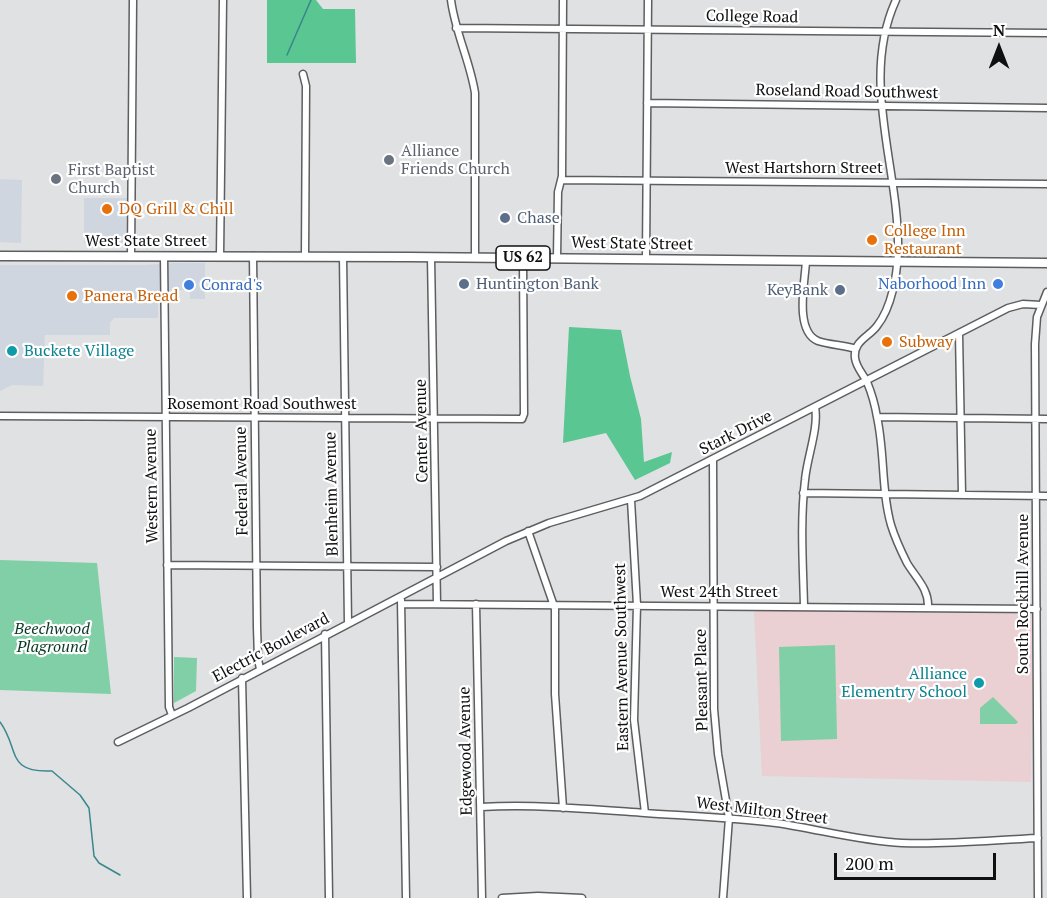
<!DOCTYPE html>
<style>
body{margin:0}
#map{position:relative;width:1047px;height:898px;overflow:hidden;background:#dfe1e3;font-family:"PT Serif",serif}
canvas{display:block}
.north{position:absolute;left:969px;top:18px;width:60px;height:60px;-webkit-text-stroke:4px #fff;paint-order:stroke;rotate:0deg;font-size:16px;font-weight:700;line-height:24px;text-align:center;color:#101011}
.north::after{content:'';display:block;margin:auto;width:21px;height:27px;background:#101011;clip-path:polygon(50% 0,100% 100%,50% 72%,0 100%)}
.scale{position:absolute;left:834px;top:853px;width:162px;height:27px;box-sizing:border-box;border:3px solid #101011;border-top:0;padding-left:8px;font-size:18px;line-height:21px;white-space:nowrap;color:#101011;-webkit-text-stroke:4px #fff;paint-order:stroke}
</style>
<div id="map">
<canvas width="1047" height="898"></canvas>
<div class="north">N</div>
<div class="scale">200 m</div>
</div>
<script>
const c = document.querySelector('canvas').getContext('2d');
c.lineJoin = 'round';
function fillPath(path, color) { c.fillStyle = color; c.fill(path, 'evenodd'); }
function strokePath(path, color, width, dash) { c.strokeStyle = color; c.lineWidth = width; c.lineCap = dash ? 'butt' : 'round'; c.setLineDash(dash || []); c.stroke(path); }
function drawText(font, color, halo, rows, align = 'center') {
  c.font = font + ' "PT Serif",serif'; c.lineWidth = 4.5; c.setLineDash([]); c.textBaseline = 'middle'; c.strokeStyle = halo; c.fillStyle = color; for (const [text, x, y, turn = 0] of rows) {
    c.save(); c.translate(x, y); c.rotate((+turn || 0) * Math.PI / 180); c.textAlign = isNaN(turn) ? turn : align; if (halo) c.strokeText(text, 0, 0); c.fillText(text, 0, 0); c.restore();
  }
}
const built = new Path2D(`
 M0,179L22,180L21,243L0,242Z
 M84,198H127L126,243H84Z
 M173,263H205V299H190V290L158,291V318H114L110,323V335H45L43,386L12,385L0,391V265H146Z`);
const education = new Path2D(`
 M754,610L1033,614L1031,782L762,776Z`);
const green = new Path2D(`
 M0,560L97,563L111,694L0,690Z
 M835,645L837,739L781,741L779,647Z
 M174,657L197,658L196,691L174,703Z
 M993,697L1018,722L1016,724H980V708Z`);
const forest = new Path2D(`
 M267,0H316L323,9H355L356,63H267Z
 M569,327L621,330L630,376L641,419L644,462L672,452L670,463L635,480L606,433L563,443Z`);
const stream = new Path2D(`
 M287,55L311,0
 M0,722C20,749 5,773 52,771L80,795L89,808L94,856L99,863L120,875`);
const minor = new Path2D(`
 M451,0C455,32 470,61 475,93V257
 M896,0C859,81 900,168 898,252C897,275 892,307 877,326C869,337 853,341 855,358C856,367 863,374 867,382C872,394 875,405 877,417C885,453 881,490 891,525C895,538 901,551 907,563C916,578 929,589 928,607
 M456,28L1047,33
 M303,74L306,86L305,257
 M647,103L1047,108
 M561,180L1047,184
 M131,256L133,0
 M164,256L169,707L172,715
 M220,256L223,0
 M253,256L257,627L258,659L260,669
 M343,257L348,623
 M431,257L437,604
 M557,258L558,192L562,176L563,0
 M646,259L648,0
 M806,261C805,282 794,331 818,341C830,345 844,345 856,349
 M959,333L962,495
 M0,416L522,419L524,414L523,258
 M877,417L1047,419
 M713,460L714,709L718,754L729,818L723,898
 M803,493L1047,496
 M631,500L637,605L634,720L645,813
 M528,531L555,609V694L563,808
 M167,565L437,567
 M401,600L406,898
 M402,604L1037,609
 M476,604L482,898
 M804,606C803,564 800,522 805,480C807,457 819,428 815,407
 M325,634L329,898
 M242,678L247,898
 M118,742L188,708L506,541L549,523L640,496L1008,308L1023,304L1041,305
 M481,807C536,804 590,809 645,813C689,816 733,818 776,823C818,829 859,841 902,843C947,845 993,840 1038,838
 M502,898L538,896L582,898
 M1038,898L1035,344L1037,317L1047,292`);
const highway = new Path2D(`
 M0,256L409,257L1047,263`);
const markers = [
 [389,160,6,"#6b7280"],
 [56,179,6,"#6b7280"],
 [107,209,6,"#e8710a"],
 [505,218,6,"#5c6f8a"],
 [872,240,6,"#e8710a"],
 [464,284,6,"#5c6f8a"],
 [998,284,6,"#3f7fe0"],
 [189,285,6,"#3f7fe0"],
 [840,290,6,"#5c6f8a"],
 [72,296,6,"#e8710a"],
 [887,342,6,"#e8710a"],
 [12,351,6,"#0f9aa8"],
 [979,683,6,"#0f9aa8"]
];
const shields = [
 [523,258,54]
];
const shieldNames = [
 ["US 62",523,258]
];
const streetNames = [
 ["College Road",752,17,1],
 ["Roseland Road Southwest",847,92,1],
 ["West Hartshorn Street",804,168],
 ["West State Street",146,241],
 ["West State Street",632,244,1],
 ["Rosemont Road Southwest",262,404],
 ["Center Avenue",422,431,-91],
 ["Stark Drive",736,433,-27],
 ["Federal Avenue",242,481,-91],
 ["Western Avenue",152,486,-91],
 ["Blenheim Avenue",332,494,-91],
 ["West 24th Street",719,592],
 ["South Rockhill Avenue",1023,594,-90],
 ["Electric Boulevard",271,648,-28],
 ["Eastern Avenue Southwest",622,657,-91],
 ["Pleasant Place",702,680,-91],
 ["Edgewood Avenue",466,751,-91],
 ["West Milton Street",762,811,7]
];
const worshipNames = [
 ["Alliance",401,151],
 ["Friends Church",401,169],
 ["First Baptist",68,170],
 ["Church",68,188]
];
const foodNames = [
 ["DQ Grill & Chill",119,209],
 ["College Inn",884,231],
 ["Restaurant",884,249],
 ["Panera Bread",84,296],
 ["Subway",899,342]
];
const serviceNames = [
 ["Chase",517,218],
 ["Huntington Bank",476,284],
 ["KeyBank",828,290,"right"]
];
const shopNames = [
 ["Naborhood Inn",986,284],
 ["Conrad's",201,285,"left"]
];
const cultureNames = [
 ["Buckete Village",24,351],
 ["Alliance",967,674,"right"],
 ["Elementry School",967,692,"right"]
];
const parkNames = [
 ["Beechwood",52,629],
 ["Plaground",52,647]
];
fillPath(built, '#cfd6df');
fillPath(education, '#eacfd3');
fillPath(green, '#80cfa6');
fillPath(forest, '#5ac692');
strokePath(stream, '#39878c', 1.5);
strokePath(minor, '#5c5e60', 9);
strokePath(highway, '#5c5e60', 11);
strokePath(minor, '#fff', 6);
strokePath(highway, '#fff', 8);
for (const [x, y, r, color] of markers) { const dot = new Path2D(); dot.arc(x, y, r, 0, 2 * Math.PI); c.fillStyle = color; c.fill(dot); strokePath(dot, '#fff', 2); }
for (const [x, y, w] of shields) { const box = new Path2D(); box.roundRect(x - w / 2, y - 12, w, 24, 4.5); c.fillStyle = '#fff'; c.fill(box); strokePath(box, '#101011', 1.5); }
drawText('bold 15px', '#101011', null, shieldNames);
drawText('16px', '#101011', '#fff', streetNames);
drawText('16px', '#5b616d', '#fff', worshipNames, 'left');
drawText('16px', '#c56008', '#fff', foodNames, 'left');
drawText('16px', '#4e5e75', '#fff', serviceNames, 'left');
drawText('16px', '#366cbe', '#fff', shopNames, 'right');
drawText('16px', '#0d838f', '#fff', cultureNames, 'left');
drawText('italic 16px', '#093924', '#fff', parkNames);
</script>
